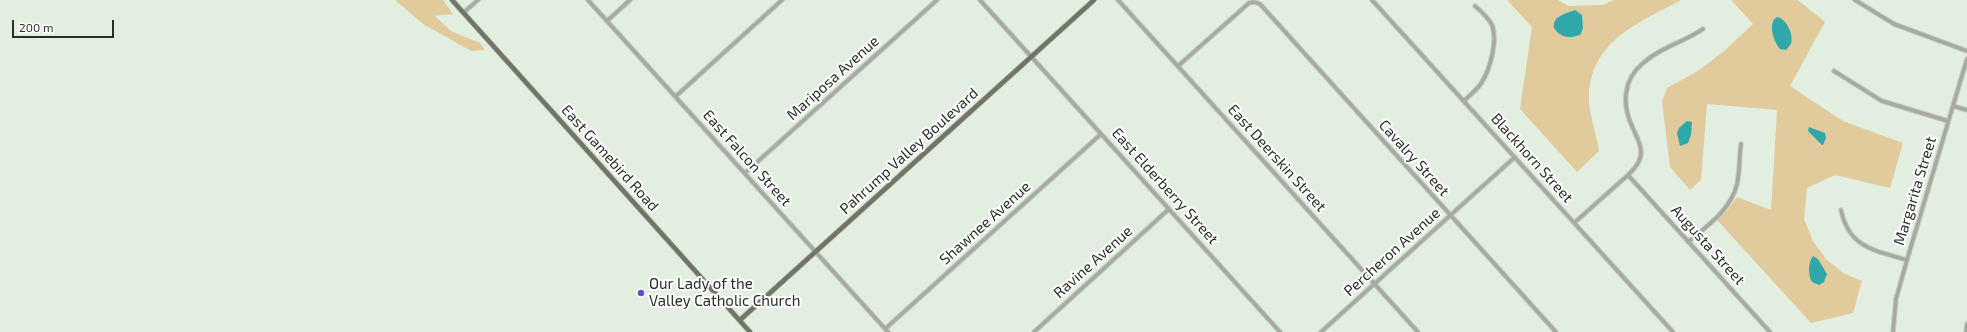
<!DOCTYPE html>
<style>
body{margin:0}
#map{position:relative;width:1967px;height:332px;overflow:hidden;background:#e2efe0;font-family:"Exo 2",sans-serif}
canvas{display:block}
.scale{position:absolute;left:12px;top:20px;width:102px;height:18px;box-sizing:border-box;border:2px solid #292e28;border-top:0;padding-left:5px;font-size:12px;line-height:14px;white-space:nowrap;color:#292e28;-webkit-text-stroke:3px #fff;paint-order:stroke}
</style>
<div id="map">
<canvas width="1967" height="332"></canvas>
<div class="scale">200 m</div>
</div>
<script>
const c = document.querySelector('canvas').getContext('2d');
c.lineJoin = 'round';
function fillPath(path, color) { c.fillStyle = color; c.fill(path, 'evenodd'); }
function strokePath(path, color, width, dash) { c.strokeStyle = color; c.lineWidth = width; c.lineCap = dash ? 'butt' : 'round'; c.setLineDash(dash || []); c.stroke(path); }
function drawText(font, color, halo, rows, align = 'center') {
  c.font = font + ' "Exo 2",sans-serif'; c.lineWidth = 4; c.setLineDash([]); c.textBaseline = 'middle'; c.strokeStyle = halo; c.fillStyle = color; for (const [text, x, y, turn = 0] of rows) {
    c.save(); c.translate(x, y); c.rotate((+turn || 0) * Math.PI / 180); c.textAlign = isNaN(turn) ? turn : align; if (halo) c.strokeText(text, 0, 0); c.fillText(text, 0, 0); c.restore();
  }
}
const green = new Path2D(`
 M395,0H443L453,14L435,16L451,31L480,43L485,50L471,51L423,24Z
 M1507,0H1558L1568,6L1602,5L1614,0H1681C1639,23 1591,40 1589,96C1588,110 1597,136 1599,151L1577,172L1520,109L1532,27Z
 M1731,0H1798L1825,22L1790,86L1843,121L1903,143L1890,188L1835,175L1807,188L1804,219L1813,241L1826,259L1843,273L1862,281L1853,313L1811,323L1717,220L1729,208L1737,197L1771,210L1777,110L1707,104L1701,180L1690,190L1670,167L1662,101L1667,88L1698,71L1724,51L1753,24Z`);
const water = new Path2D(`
 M1575,10L1582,15L1583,28L1581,34C1570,40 1560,37 1554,28C1552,16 1567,13 1575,10Z
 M1777,17C1787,19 1794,35 1791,44L1786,50L1780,49C1774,42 1767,23 1777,17Z
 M1687,121L1692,122L1691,135L1688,143L1680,146L1677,133L1679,128Z
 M1809,127L1825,133L1826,138L1823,145H1822L1808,131Z
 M1813,256L1818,259L1827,274L1824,282L1819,285L1812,282C1808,276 1808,262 1813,256Z`);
const minor = new Path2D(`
 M588,0L888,332
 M980,0L1280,332
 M1118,0L1418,332
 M1372,0L1673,332
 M1855,0L1894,24L1967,51
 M463,13L478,0
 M607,21L630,0
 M1178,66L1249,3L1254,2L1260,4L1556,332
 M1834,71L1882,101L1948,121
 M676,96L782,0
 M1464,101C1470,95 1477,90 1482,82C1490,69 1498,41 1492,25C1488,17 1482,12 1475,6
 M1953,106L1967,110
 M745,173L937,0
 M1628,175L1770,332
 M1841,210C1849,248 1874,250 1907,260
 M1574,223L1628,175C1634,169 1641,162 1641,152C1641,143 1635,134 1632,126C1622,105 1623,80 1642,64C1659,48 1684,42 1703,29
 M1688,242C1707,226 1731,210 1737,184C1740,171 1739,158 1741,144
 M885,329L1101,134
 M1034,332L1169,209
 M1321,332L1515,157
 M1893,332L1896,299L1907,260L1967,59
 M1966,332L1967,324`);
const major = new Path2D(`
 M452,0L750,332
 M740,320L1094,0`);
const markers = [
 [641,293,4,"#5755cd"]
];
const streetNames = [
 ["Mariposa Avenue",833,78,-42],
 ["Pahrump Valley Boulevard",909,151,-42],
 ["East Gamebird Road",610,158,48],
 ["East Falcon Street",747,158,48],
 ["East Deerskin Street",1277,158,48],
 ["Cavalry Street",1414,158,48],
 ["Blackhorn Street",1532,158,48],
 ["East Elderberry Street",1165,186,48],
 ["Margarita Street",1915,191,-73],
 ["Shawnee Avenue",985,223,-42],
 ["Augusta Street",1708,245,48],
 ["Percheron Avenue",1392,252,-42],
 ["Ravine Avenue",1093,262,-42]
];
const poiNames = [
 ["Our Lady of the",649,284],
 ["Valley Catholic Church",649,301]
];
fillPath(green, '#e1cb9d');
fillPath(water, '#30a8a9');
strokePath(minor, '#c1ccbf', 5.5);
strokePath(major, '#c1ccbf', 6);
strokePath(minor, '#a8aaa2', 3.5);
strokePath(major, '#727465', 4.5);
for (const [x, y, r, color] of markers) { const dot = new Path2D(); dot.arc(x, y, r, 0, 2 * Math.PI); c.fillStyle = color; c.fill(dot); strokePath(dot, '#fff', 1.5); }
drawText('15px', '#292e28', '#fff', streetNames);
drawText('15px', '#292e28', '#fff', poiNames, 'left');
</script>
